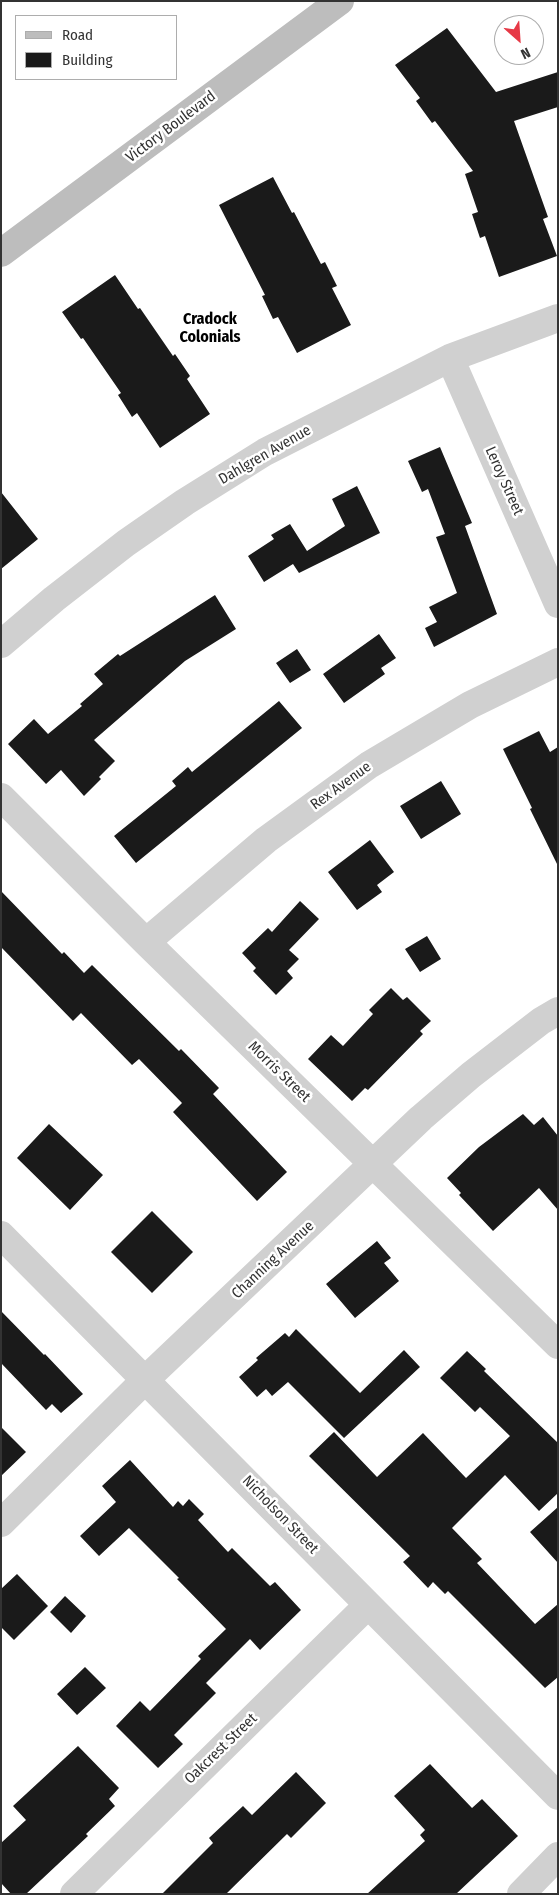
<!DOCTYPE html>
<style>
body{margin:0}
#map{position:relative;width:559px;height:1895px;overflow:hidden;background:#fff;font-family:"Fira Sans Condensed",sans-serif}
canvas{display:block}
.frame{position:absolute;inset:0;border:2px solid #333;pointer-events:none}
.legend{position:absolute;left:15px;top:15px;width:162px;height:65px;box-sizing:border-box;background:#fff;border:1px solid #adadad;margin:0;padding:6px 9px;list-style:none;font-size:15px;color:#333}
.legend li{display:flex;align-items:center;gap:10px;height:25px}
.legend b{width:25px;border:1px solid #adadad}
.north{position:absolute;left:494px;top:15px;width:50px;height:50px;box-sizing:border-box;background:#fff;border:1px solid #adadad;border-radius:50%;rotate:154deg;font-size:14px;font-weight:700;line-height:20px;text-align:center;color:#333}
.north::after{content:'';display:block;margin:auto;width:18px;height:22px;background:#e63946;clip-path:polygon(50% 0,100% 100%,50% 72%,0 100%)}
</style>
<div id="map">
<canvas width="559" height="1895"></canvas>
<div class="frame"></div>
<ul class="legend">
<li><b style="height:6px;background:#bdbdbd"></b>Road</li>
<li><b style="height:14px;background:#1a1a1a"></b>Building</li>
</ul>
<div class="north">N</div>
</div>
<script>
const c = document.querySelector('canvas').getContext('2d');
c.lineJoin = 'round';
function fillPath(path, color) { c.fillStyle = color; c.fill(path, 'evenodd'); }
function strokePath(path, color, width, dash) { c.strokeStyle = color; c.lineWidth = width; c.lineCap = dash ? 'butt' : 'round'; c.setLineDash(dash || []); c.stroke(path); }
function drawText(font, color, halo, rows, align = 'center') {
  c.font = font + ' "Fira Sans Condensed",sans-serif'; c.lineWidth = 5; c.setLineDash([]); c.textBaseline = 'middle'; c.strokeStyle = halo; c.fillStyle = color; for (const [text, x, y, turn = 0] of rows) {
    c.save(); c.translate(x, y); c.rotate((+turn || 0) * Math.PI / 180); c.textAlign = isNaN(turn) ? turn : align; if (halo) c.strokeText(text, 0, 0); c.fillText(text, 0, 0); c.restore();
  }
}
const building = new Path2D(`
 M447,28L496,92L558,72V107L514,121L548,217L543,219L557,256L499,277L485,236L480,238L472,214L478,212L465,174L473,171L435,121L432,123L416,101L420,98L395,65Z
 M273,177L292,213L294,212L321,264L325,262L337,286L332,288L351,325L297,353L278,317L273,319L262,296L265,295L219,205Z
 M115,275L138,309L140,308L173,356L175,354L190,376L187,379L210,414L160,448L137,413L132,417L118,395L121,393L83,338L81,339L62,312Z
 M440,447L472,523L465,526L497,614L434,647L425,628L437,622L429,607L457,593L436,537L445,534L428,489L422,492L408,461Z
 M357,486L380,533L299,573L293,564L264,582L248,556L274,539L271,535L290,524L307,551L345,526L332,499Z
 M1,492L38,539L1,569Z
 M215,595L236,629L185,661L94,740L115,761L99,777L101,779L84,796L61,770L46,784L8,744L34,719L48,734L82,706L80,704L103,684L94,674L118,654L120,656Z
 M379,634L396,658L381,668L385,674L344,703L323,674Z
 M297,649L311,670L290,683L276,663Z
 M279,701L302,728L136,863L114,836L176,786L172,781L188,767L192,772Z
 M539,731L550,752L558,747V866L530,809L532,808L503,749Z
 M441,781L461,814L421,839L400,806Z
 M370,840L394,872L377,885L382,892L357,910L328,872Z
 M1,891L62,954L64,952L84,973L92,965L179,1051L181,1049L219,1088L213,1094L287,1172L257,1201L173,1112L182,1103L139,1059L132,1065L81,1013L73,1021L1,947Z
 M300,901L319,919L289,950L299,959L287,971L293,978L276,995L253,971L256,968L242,953L268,928L272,932Z
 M427,936L441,959L420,972L405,949Z
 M391,988L403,1000L407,997L431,1021L420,1031L423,1034L368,1090L365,1088L352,1101L308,1059L331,1035L343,1046L373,1014L369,1010Z
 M523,1114L534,1125L543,1117L558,1136V1210L539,1188L493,1231L459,1195L461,1193L447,1178L479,1147Z
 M49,1124L103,1175L70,1210L17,1158Z
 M152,1211L193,1252L152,1293L111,1252Z
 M377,1241L391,1258L384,1263L399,1281L355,1318L326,1284Z
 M1,1311L44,1355L45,1354L83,1394L61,1413L52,1404L46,1410L1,1363Z
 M296,1329L360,1393L404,1350L420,1367L344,1438L288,1382L272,1396L266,1389L257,1397L239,1377L258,1360L256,1358L285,1333L289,1337Z
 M467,1351L486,1369L484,1371L558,1443V1493L539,1511L505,1475L452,1528L482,1559L477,1563L535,1624L558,1604V1677L545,1688L448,1591L445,1594L433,1582L428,1588L403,1562L410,1556L309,1456L334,1432L377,1477L423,1433L466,1478L510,1436L480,1407L475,1412L440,1378Z
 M1,1427L26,1452L1,1476Z
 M130,1460L173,1507L178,1501L183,1506L189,1499L204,1514L198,1520L228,1552L232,1548L270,1586L275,1582L301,1610L260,1650L250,1639L206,1683L216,1693L174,1735L183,1744L158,1768L116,1726L140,1701L150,1711L201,1659L198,1656L226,1629L177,1579L179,1578L129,1528L99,1556L80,1536L116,1502L102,1486Z
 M558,1507V1563L530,1532Z
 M17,1574L48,1606L14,1640L1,1627V1589Z
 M65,1596L86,1616L71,1633L50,1612Z
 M85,1667L106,1688L77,1715L57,1694Z
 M78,1746L119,1788L109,1799L115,1806L86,1834L88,1836L26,1894H11L1,1883V1843L26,1820L13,1806Z
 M430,1764L472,1808L482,1799L518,1836L456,1894H367L425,1841L420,1835L425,1830L394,1796Z
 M296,1772L326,1803L291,1838L287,1834L226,1894H162L213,1843L209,1838L243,1806L252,1815Z`);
const minor = new Path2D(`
 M450,358L558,604
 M1,644L54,599L126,543L185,502L265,452L450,358L558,318
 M1,797L146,942L558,1345
 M146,942L266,840L369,765L470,705L558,662
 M1,1235L558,1796
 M1,1523L146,1379L421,1118L471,1075L541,1021L558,1011
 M74,1894L368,1605`);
const tertiary = new Path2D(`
 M521,1894L558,1856`);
const secondary = new Path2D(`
 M1,253L340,1`);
const streetNames = [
 ["Victory Boulevard",171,127,-37],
 ["Dahlgren Avenue",265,455,-30],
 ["Leroy Street",504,481,66],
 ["Rex Avenue",341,786,-36],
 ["Morris Street",279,1072,44],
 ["Channing Avenue",273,1260,-43],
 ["Nicholson Street",280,1515,46],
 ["Oakcrest Street",221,1749,-44]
];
const neighbourhoodNames = [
 ["Cradock",210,320],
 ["Colonials",210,338]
];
fillPath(building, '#1a1a1a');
strokePath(minor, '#d0d0d0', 28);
strokePath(tertiary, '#d0d0d0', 28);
strokePath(secondary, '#bdbdbd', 28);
drawText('15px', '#333', '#fff', streetNames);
drawText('bold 16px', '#000', '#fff', neighbourhoodNames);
</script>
